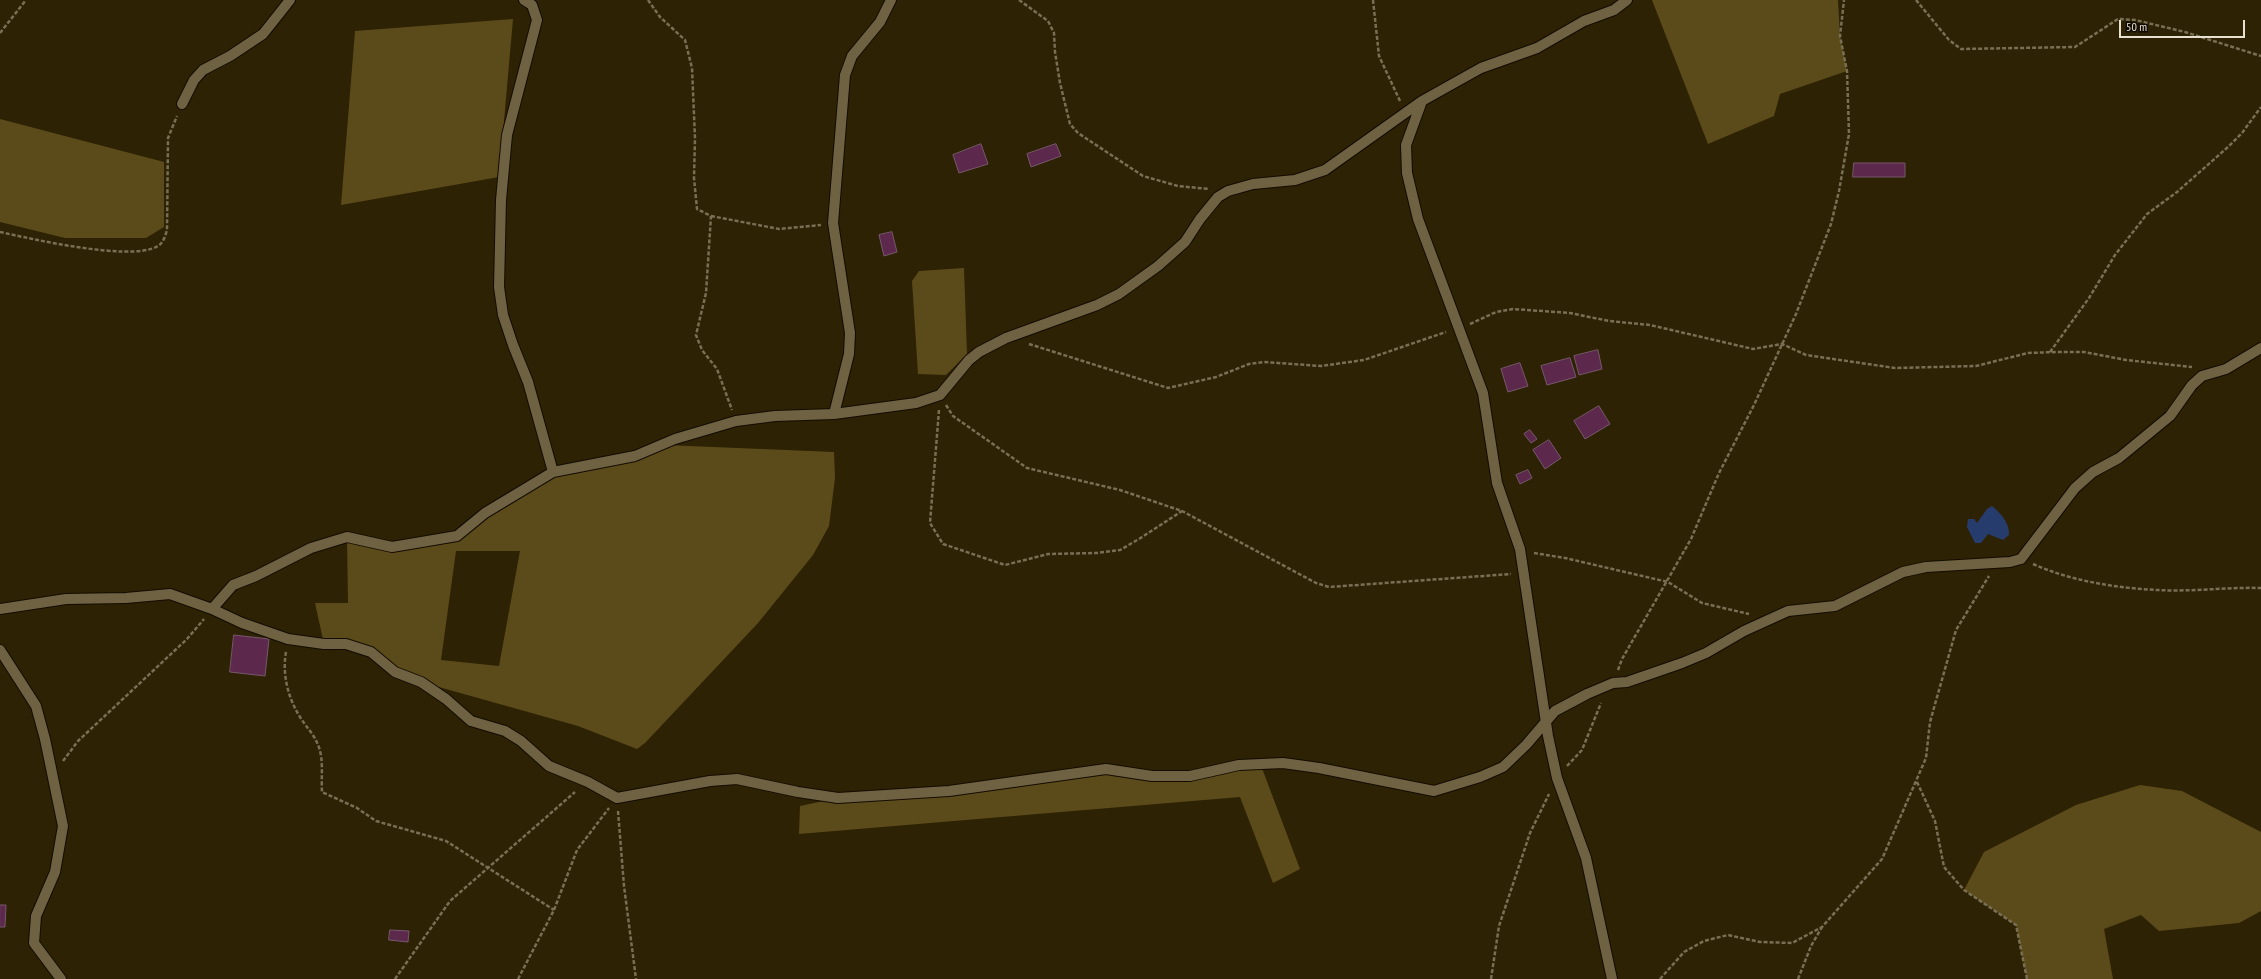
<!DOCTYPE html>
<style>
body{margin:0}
#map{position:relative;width:2261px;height:979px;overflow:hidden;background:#2d2203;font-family:"PT Sans Narrow",sans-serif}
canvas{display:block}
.scale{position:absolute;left:2119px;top:20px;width:126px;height:18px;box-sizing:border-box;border:2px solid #e8e1d0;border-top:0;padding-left:5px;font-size:12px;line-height:14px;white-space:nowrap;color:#e8e1d0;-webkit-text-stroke:3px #110c02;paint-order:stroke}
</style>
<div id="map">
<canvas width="2261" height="979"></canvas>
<div class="scale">50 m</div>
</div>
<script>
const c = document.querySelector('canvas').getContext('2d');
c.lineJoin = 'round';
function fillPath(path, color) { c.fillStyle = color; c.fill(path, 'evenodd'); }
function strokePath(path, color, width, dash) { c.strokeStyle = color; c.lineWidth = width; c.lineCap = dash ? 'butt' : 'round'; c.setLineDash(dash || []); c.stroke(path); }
const forest = new Path2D(`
 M1652,0H1838L1840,36L1847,71L1780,94L1774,116L1708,144Z
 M513,19L499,177L341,205L355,31Z
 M0,119L164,162V227L146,238H65L0,222Z
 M964,268L967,354L946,375L918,374L912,281L919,271Z
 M665,445L834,452L835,478L829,526L813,555L758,623L645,743L637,749L578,726L421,682L371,652L324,644L315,603H348L347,537L392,547L456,536L545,476ZM456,551H520L499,666L441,660Z
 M1260,763L1300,869L1273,883L1240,797L799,834L800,806L838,798L1106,769L1152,776Z
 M2140,785L2182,791L2261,832V911L2239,923L2159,931L2141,915L2104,929L2113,979H2027L2016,925L1964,890L1984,852L2076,805Z`);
const water = new Path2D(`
 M1992,506C2001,513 2010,524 2009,535L2003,540L1988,534L1981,543H1975L1967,527L1968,519H1974L1977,523L1987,509Z`);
const building = new Path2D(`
 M981,144L988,164L959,173L953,155Z
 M1056,144L1061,156L1031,167L1027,154Z
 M1854,163H1905V177H1853Z
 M892,232L897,252L884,256L879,235Z
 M1598,350L1602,369L1579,375L1574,356Z
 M1570,358L1576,377L1547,385L1541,366Z
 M1520,363L1528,386L1508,392L1501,369Z
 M1599,406L1610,424L1585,439L1574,421Z
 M1530,430L1537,439L1531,443L1524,434Z
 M1549,440L1561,458L1545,469L1533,450Z
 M1528,470L1532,478L1520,484L1516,475Z
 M234,635L269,639L265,676L230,672Z
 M0,905H6L5,927H0Z
 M390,930L409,931L408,942L389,940Z`);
const path = new Path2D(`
 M648,0L660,17L685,40L692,68L695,138L694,178L697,209L711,216L706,293L696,335L702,350L717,369L732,410
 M1019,0L1048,21L1054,33L1055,52L1060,83L1070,124L1078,133L1143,176L1178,186L1209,189
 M1373,0L1379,56L1400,101
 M1916,0L1949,40L1961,49L2075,47L2118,19L2135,20L2185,32L2261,56
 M0,33L26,0
 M711,216L779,229L821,225
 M0,232C32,239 128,261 156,247C163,244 165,237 167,230L168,138L177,116
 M1470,324L1496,312L1513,309L1570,313L1609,321L1650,325L1753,349L1782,344L1806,355L1895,368L1976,366L2028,353L2056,352H2084L2126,360L2192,367
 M1029,344L1168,388L1216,377L1249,364L1264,362L1321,366L1364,360L1446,332
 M2050,352L2089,298L2115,255L2147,214L2177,192L2228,147L2242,133L2261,107
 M946,405L953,416L1027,468L1120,490L1182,511L1316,583L1329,587L1511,574
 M939,410L930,523L943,544L1005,565L1048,554L1097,553L1120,550L1139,539L1182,511
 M1534,553L1565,558L1668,582L1702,603L1749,614
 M2033,564C2071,581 2116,588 2158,590C2190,592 2227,587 2261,588
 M286,652C282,674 288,698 300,717C306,727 314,734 318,745C324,758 321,778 322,792L357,808L376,821L446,841L554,910
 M1618,670L1622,659L1691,539L1719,473L1754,405L1796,314L1831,224L1839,191L1849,134L1847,71L1840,36L1844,0
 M63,761L78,741L187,639L204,619
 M1567,766L1582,750L1601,703
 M1917,782L1935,821L1944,867L1964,890L2016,925L2027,979
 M618,811L624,886L636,979
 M395,979L450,901L575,792
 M518,979L554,910L577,850L609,808
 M1491,979L1499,926L1530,833L1549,794
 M1660,979L1684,952L1704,941L1728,935L1760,942L1792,943L1822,927L1882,859L1926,758L1930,722L1956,630L1989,576
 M1798,979L1811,946L1822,927`);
const street = new Path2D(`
 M524,0L532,5L537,20L507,135L501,200L499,287L503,315L513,345L528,382L553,472
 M1422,101L1406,145L1407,173L1418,219L1483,393L1497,483L1520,549L1548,736L1557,778L1586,858L1612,979
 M182,104L194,80L203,70L230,56L263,34L290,0
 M834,414L849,354L850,333L833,223L845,75L852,56L880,22L891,0
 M0,609L66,599L126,598L170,594L212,609L233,585L256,576L311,548L347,537L392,547L457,536L485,513L553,472L635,456L675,439L736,421L775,416L834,414L916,403L940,395L969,360L979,352L1006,338L1097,305L1119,294L1158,266L1185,242L1200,219L1218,197L1228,191L1253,184L1295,180L1325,170L1422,101L1481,68L1537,48L1584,21L1614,10L1627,0
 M212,609L242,623L288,639L324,644H346L371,652L395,672L421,682L446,699L471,721L505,731L521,741L549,766L588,782L617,798L710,781L737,779L798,792L838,798L949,791L1106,769L1152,776H1190L1239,765L1283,763L1319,768L1434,791L1480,777L1503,767L1526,745L1555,711L1587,694L1613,683L1627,682L1682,663L1706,653L1744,631L1788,611L1835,606L1903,572L1926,567L2010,562L2021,559L2075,488L2093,472L2119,458L2170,416L2192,385L2202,376L2226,369L2261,348
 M0,650L36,706L45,739L63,826L55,872L36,916L34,943L61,979`);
fillPath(forest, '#5c4b1a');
fillPath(water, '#263c6c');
fillPath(building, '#5c294c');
strokePath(building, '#77586c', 1);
strokePath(street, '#140c00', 12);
strokePath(path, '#786f55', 2.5, [4, 2]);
strokePath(street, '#6e6242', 10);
</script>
